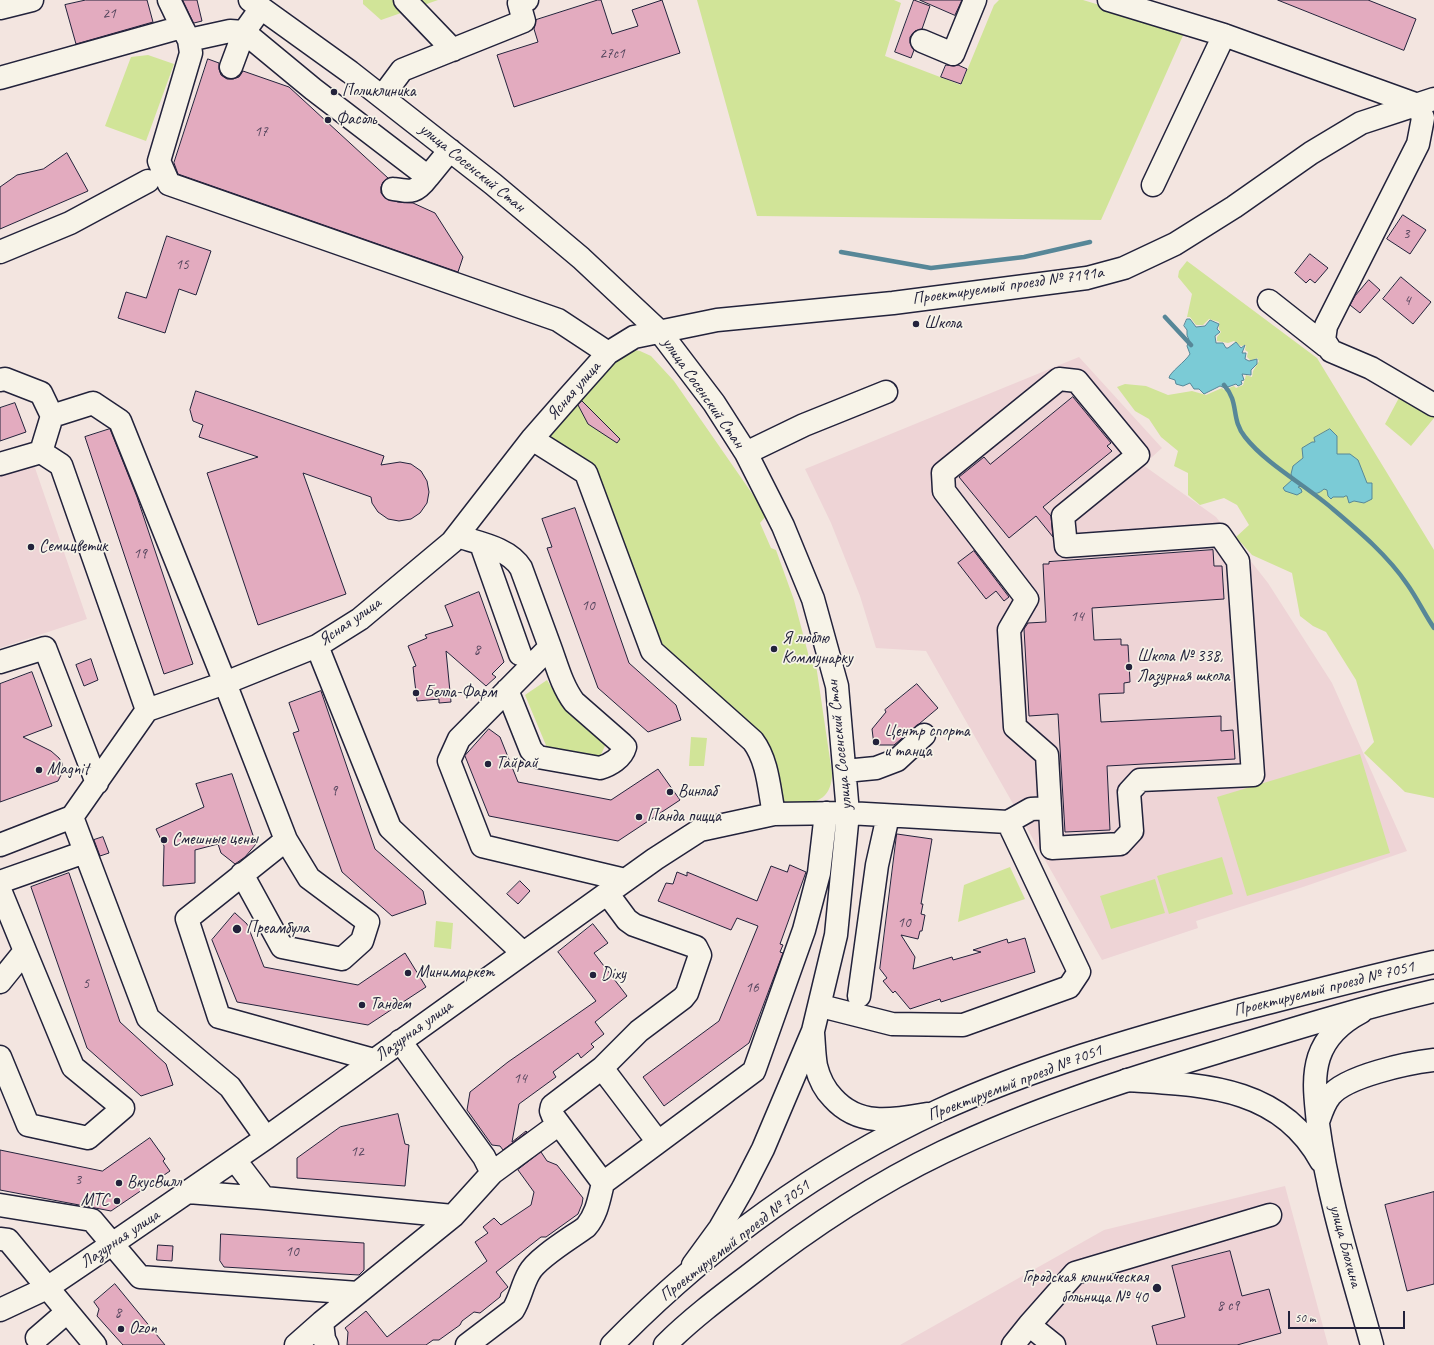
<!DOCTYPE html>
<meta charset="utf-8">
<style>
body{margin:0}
#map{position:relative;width:1434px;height:1345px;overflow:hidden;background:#f3e5e0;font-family:Caveat,sans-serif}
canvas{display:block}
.scale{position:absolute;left:1288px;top:1311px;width:117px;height:18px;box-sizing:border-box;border:2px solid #22223b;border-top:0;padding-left:5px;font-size:12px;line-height:14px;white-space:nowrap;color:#22223b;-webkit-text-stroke:3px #f7f3e8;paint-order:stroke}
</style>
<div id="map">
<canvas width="1434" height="1345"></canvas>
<div class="scale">50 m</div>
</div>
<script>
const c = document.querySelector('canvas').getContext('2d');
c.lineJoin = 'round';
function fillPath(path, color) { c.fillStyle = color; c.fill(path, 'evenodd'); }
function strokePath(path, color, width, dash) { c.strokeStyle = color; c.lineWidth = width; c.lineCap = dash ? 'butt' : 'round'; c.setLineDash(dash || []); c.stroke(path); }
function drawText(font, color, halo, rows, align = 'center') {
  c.font = font + ' Caveat,sans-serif'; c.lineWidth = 3.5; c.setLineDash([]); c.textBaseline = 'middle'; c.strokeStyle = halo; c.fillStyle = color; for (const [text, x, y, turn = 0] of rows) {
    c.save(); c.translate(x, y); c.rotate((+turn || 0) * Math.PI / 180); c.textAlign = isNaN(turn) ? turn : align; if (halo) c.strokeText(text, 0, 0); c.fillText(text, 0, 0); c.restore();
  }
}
const built = new Path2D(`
 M1079,357L1162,448L1143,465L1216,517L1268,583L1332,683L1407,851L1303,887L1196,921L1198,928L1102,960L926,651L876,648L860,596L831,523L805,469Z
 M34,465L87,619L0,648V476Z
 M1285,1186L1328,1345H900L1104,1230Z`);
const green = new Path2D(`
 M363,0H438L381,20L363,4Z
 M697,0H894L901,3L885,56L961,85L994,5L999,0H1083L1185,31L1101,220L757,216Z
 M148,55L174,64L146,141L105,126L131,57Z
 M1187,261L1317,358L1434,550V798L1405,792L1364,753L1374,742L1356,680L1326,632L1313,626L1300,616L1292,573L1252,555L1236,537L1249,525L1237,505L1224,498L1200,505L1188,495V473L1174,466L1178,451L1161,437L1149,419L1135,411L1117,387L1125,384L1146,386L1168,395L1192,391L1206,395L1222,388L1224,390L1234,386L1236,388L1243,385L1246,375L1252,377L1253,371L1259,361L1257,358L1251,361L1247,357L1248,352L1245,350L1246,345L1241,346L1234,341L1228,343L1217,341V337L1221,332L1219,329V322L1209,319L1203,325H1196L1190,317H1187L1192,294L1178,277L1179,271Z
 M628,349L640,351L651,356L674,381L767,515L760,523L771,548L776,550L794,600L809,657L815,658L832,773C832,796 819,804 797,804C788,804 784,804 776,799L770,753L652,641L597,476L541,434L552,420Z
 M1401,394L1434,415V418L1411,446L1385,424Z
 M547,680L565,710L608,739L600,757L548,750L525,695Z
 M691,737L707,738L704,766H689Z
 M1360,754L1390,853L1247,896L1217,797Z
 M1222,857L1233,894L1169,914L1157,876Z
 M1010,867L1025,899L958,922L964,885Z
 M1155,879L1165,913L1111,929L1100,896Z
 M436,921L453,923L451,949L434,947Z`);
const water = new Path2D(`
 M1187,319H1190L1196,327L1205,326L1210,320L1219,324L1217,329L1220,332L1215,336L1216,343H1223L1226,348H1228L1236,342L1241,348L1245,345L1242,353H1246L1245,359L1249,361L1257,359V364L1251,370V375L1242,374L1244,380L1241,381L1242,384L1238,386L1236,384L1225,388L1220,386L1204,394L1199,389H1194L1190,383L1183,386L1176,384L1175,380L1169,378C1169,373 1186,361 1190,354L1187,346L1189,340L1187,335V330L1184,326Z
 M1330,429L1337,436V454H1350L1358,460L1367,483H1372V499L1364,503L1354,501L1349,503L1347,496H1345L1344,497H1333L1331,499L1328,496L1327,490L1324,489C1314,498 1311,491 1302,486L1298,487L1301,489L1302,492L1297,495L1285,491L1283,488L1293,479L1291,474L1293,466L1303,458L1302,448L1312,442H1315L1314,438Z`);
const stream = new Path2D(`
 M841,252L931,268L1024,257L1090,242
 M1165,317L1191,345
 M1224,385C1240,403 1230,418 1245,437C1267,465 1307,486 1334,510C1360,532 1388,556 1407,584C1417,598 1424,613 1434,628`);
const building = new Path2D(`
 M86,0H147L153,22L76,44L65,5Z
 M183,0H197L202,21L194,23Z
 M598,0H601L612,34L638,26L632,10L662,0L680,53L514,107L497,55L538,42L534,29L536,20Z
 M914,0L930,6L922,29L915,31L910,37V43L914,50L911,58L895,52Z
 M920,0H962L955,15Z
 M1278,0H1368L1416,19L1404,50Z
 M208,59L219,63V69L221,75L227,79H233L239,77L243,71L289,87L388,178L383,182L381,187V193L385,198L398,202L413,203L435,213L463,257L458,272L178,174L174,163Z
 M946,65L954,66L958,65L967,69L961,84L941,77Z
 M67,153L88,191L0,229V187L17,175L43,169Z
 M1403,215L1426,230L1410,254L1387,239Z
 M167,236L211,251L196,295L179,289L165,333L118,318L126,292L146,298Z
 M1310,254L1328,268L1315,283L1310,279L1306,283L1295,273Z
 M1401,277L1431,302L1413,324L1383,299Z
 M1369,280L1380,290L1360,313L1350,305L1355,296Z
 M196,391L384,456L381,465L400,462L411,464L421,471L427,481L429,492L427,503L420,513L411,519L399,521L388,519L378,512L372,503L371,497L303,473L346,594L258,625L207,473L258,457L199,437L203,425L193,421L190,410Z
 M1073,397L1111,443L1107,446L1112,451L1043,507L1051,516L1053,537L1036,516L1009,538L959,477L984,457L990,464Z
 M582,401L620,439L617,443L588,424L578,405Z
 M15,403L26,432L0,441V408Z
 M110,429L137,497L193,664L164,674L85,437Z
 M575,508L629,663L676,705L681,720L648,732L598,688L547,548L552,547L542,519Z
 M1213,550L1214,566H1222L1224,599L1092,608L1094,640L1121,639V645H1128L1130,682L1124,683V693L1099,694L1101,722L1221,716V731L1233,730L1235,759L1107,766L1110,830L1065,832L1058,714L1029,716L1024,629L1028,623L1046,622L1043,564H1049V562Z
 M974,551L1009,597L1004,601L996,591L986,599L958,563Z
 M479,592L504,662L492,674L496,677L486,686L446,651L451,702L439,703V699L417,701L413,667L416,666L408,646L427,638L425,635L453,626L445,606Z
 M91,659L98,680L84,686L76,665Z
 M32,672L52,726L23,737L51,751L59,758L62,763V773L58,781L0,802V684Z
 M917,684L938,708L894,745H874L872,729L886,712L885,710Z
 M321,691L375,849L423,891L426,904L392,916L342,872L293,733L299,731L289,703Z
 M489,729L500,737L518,782L611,800L658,769L680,800L618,841L489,816L465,756Z
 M232,774L256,844L245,857L235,864L221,853L218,844L195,850V883L163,886L164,846L156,829L204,807L196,784Z
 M897,834L932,839L921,904H923L921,914L925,915L922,931H920L918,939L901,935L915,957L913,969L952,957L953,960L981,952L973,950L1007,939L1008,943L1025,938L1035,972L941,1002L940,999L910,1009L895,991L893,993L883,981L887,978L880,969Z
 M103,837L109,853L100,856L94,840Z
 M790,865L806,872L780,944L783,945L780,952L783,953L749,1043L664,1106L643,1077L719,1021L758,926L737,918L731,930L658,901L666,883L673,884L677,872L687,876V872L757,901L771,866L787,872Z
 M69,873L120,1022L166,1064L173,1085L141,1096L87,1048L31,887Z
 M520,881L530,891L518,904L507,894Z
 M235,913L247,924L264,967L358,985L405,953L426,987L368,1025L237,1002L212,940Z
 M593,924L608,943L594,953L627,996L595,1022L604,1034L591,1044L594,1047L581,1058L578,1053L553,1072L556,1077L519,1104L512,1142L526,1131L527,1132L503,1150L500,1146L492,1145L467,1110L470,1092L508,1062L596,1001L558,952Z
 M398,1114L405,1144L409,1145L405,1186L297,1178V1158L340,1127Z
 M150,1138L165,1159L163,1161L170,1171L111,1211L0,1190V1150L102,1171Z
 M541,1152L547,1161L557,1165L583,1198L582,1204L578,1214L546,1237H541L496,1272L508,1287L501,1293L500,1297L480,1313L474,1312L462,1321L460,1325L439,1340H433L426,1345H347L348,1332L345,1328L366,1311L387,1337L487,1261L475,1242L488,1233L483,1227L494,1218L501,1225L531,1205L534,1192L518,1170Z
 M1434,1192V1284L1407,1291L1385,1205Z
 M221,1234L364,1243V1270L359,1275L224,1267L220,1261Z
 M158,1245L173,1246L172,1261L157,1260Z
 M1230,1251L1242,1296L1269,1289L1281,1333L1237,1345H1157L1152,1326L1185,1317L1172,1266Z
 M115,1284L165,1345H123L97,1316L99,1309L94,1302Z`);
const minor = new Path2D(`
 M169,0L182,27
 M250,0L350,72L493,184L581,258L660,332L714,403L746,453L783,526L813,599L837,686L848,813L836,935L813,1031L763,1149L743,1188L720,1228L693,1265
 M405,0L453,50
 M1109,0L1224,35L1418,105L1423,118L1418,144L1326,326L1324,340L1331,351L1371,368L1434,405
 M0,8L32,0
 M261,8L244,32L313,89L428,177L450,150
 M189,40L230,31L244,32L231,67
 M922,41L953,54L975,0
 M0,78L182,27L189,40L191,53L159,161L169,184L558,320L608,353
 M382,97L402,70L524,21L519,3L527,0
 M1153,185L1224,35
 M393,189C412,192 416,193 428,177
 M0,252L70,223L148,181
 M1269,301L1326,346
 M0,380L5,379L41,393L52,416
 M532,439L586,473L652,651L753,741C768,761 769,789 774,814
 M746,453L804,425L886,392
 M0,464L41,452
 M457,536C478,543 509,548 521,568L550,647L459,739L449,761L482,846L625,880
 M481,544L520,654
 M317,646L390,828L523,953
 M0,662L45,648L97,783
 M507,690L531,750L538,757L600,768C610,765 622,758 625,747L622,744L574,702C562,686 557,666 550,647
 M147,710L61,465L41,452L52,416L93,403L120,421L225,683L286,840L187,919L219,1017L374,1060
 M845,771L876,768L897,760L924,735
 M72,817L148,1018L230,1087L266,1138
 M1008,822L1031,809L1050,808L1052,848L1120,844L1132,831L1129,792L1140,780L1253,775L1238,561L1220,535L1066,546L1063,516L1138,455L1077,381L1059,379L943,473L944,491L1027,599L1009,630L1015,727L1047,755L1050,808
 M0,845L72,817L147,710L225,683L317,646L360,619L452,542L532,439L567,399L608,353L634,337L717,320L893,303L1087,278L1124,268L1175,244L1234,207L1311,153L1361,123L1434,99
 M242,874L282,947L342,959L362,941L368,922L309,878L286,840
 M0,882L85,852
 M0,890L25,951L0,982
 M859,996L877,865L888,816
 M1361,1012C1342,1022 1326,1036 1319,1057C1312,1079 1316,1101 1318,1124C1328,1199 1352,1272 1372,1345
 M813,1033C814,1044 814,1055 816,1066C819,1078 825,1090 833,1098C859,1127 893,1120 927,1114
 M400,1041L484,1157L492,1173
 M0,1057L28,1125L88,1138L123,1108L73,1067L25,951
 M602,1068L658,1142
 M1127,1080C1203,1085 1280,1086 1321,1161
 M1318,1122C1321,1113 1324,1103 1330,1096C1346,1076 1408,1063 1434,1060
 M235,1160L264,1198L453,1216
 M603,1183L553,1116L551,1111L552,1106L602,1068L639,1031L683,998L687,993L700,955L696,947L634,925L627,920L607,893
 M188,1192L264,1198
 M0,1205L92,1220L140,1277L358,1293
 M0,1239L8,1240L95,1345
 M0,1310L47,1288L112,1244L266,1138L655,859L700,830L774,814L848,813L1008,822L1079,972L1069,987L963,1025L892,1024L821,1006
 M1029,1325L1075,1273L1270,1215
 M37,1338L67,1312
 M296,1345L322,1322
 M327,1345L324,1339L322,1322L453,1216L492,1173L559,1124
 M467,1345L513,1310C520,1299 522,1285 529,1273C537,1258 571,1238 586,1227C597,1214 599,1199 603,1183L754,1071L804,930L819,873L826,813
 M1013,1345L1029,1325L1054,1345`);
const major = new Path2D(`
 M612,1345C706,1249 816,1168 938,1111C1032,1068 1132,1039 1232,1012C1299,995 1366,977 1434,962
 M665,1345C690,1320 719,1298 748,1276C808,1229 874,1185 943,1152C1031,1110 1125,1080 1218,1052C1290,1030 1361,1008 1434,991`);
const markers = [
 [334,92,4,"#22223b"],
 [328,120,4,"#22223b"],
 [916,324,4,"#22223b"],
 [31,547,4,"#22223b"],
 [774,649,4,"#22223b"],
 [1129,667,4,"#22223b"],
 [416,693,4,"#22223b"],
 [876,742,4,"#22223b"],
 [488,764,4,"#22223b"],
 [39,770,4,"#22223b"],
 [670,792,4,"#22223b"],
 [639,817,4,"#22223b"],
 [164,840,4,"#22223b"],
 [237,929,5,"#22223b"],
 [408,973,4,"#22223b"],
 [593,975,4,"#22223b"],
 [362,1005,4,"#22223b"],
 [119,1183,4,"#22223b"],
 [117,1201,4,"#22223b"],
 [1157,1288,5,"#22223b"],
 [121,1329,4,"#22223b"]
];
const numberNames = [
 ["21",109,14],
 ["27c1",612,54],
 ["17",261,132],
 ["3",1406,234],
 ["15",182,265],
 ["4",1407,301],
 ["19",140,554],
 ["10",588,606],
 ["14",1077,617],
 ["8",477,650],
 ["9",334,791],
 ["10",904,923],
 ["5",86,984],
 ["16",752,988],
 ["14",520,1079],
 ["12",357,1152],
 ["3",78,1180],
 ["10",292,1252],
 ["8 с9",1228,1306],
 ["8",118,1313]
];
const poiNames = [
 ["Поликлиника",342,92],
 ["Фасоль",336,120],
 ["Школа",924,324],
 ["Семицветик",39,547],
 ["Я люблю",782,639],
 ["Коммунарку",782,659],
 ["Школа № 338,",1137,657],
 ["Лазурная школа",1137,677],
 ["Белла-Фарм",424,693],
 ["Центр спорта",884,732],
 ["и танца",884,752],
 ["Тайрай",496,764],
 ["Magnit",47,770],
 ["Винлаб",678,792],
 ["Панда пицца",647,817],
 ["Смешные цены",172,840],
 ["Преамбула",246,929],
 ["Минимаркет",416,973],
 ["Dixy",601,975],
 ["Тандем",370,1005],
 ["ВкусВилл",127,1183],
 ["МТС",109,1201,"right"],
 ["Городская клиническая",1148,1278,"right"],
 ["больница № 40",1148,1298,"right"],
 ["Ozon",129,1329]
];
const streetNames = [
 ["улица Сосенский Стан",472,168,39],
 ["Проектируемый проезд № 7191а",1008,286,-8],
 ["Ясная улица",574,391,-49],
 ["улица Сосенский Стан",703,393,55],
 ["Ясная улица",350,622,-35],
 ["улица Сосенский Стан",840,745,-96],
 ["Проектируемый проезд № 7051",1324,989,-14],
 ["Лазурная улица",414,1031,-36],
 ["Проектируемый проезд № 7051",1015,1083,-21],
 ["Лазурная улица",120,1239,-34],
 ["Проектируемый проезд № 7051",735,1241,-38],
 ["улица Блохина",1345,1246,75]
];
fillPath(built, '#eed4d6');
fillPath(green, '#d1e498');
fillPath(water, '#7bcbd6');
strokePath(water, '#578798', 1);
strokePath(stream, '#578798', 4.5);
fillPath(building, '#e3abbf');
strokePath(building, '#22223b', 1);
strokePath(minor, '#22223b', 25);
strokePath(major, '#22223b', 25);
strokePath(minor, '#f7f3e8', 22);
strokePath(major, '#f7f3e8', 22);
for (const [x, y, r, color] of markers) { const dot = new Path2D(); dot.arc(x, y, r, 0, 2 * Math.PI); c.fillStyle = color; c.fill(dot); strokePath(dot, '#f7f3e8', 1.5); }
drawText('15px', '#52445c', null, numberNames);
drawText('17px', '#22223b', '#f7f3e8', poiNames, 'left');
drawText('17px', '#22223b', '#f7f3e8', streetNames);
</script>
